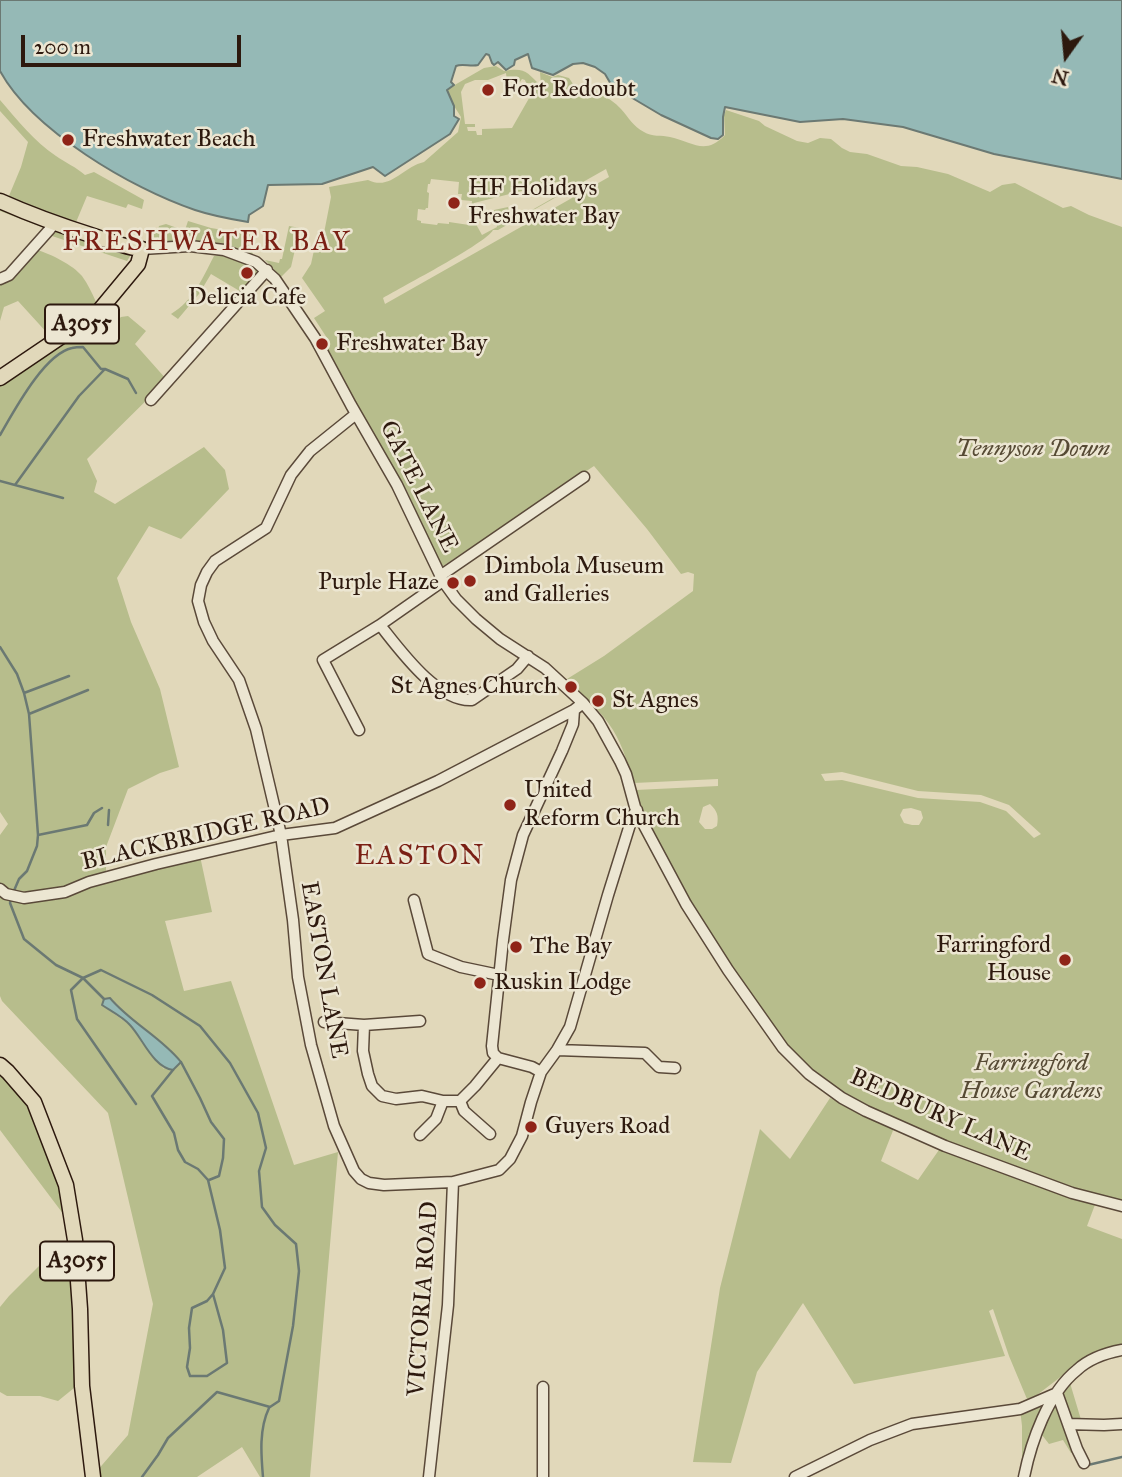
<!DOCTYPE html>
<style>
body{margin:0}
#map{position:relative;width:1122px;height:1477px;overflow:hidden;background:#e1d8ba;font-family:"IM FELL Great Primer",serif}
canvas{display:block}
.north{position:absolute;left:1031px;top:21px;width:70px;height:70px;-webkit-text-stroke:5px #ece6d2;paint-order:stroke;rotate:195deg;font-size:19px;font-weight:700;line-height:28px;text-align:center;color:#2d190e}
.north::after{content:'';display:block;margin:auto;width:24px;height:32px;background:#2d190e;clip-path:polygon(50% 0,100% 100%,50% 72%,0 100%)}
.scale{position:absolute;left:21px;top:35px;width:220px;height:32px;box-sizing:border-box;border:4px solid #2d190e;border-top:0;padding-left:9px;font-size:21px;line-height:24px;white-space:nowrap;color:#2d190e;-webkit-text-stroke:5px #ece6d2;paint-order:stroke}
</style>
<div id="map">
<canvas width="1122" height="1477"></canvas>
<div class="north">N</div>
<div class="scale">200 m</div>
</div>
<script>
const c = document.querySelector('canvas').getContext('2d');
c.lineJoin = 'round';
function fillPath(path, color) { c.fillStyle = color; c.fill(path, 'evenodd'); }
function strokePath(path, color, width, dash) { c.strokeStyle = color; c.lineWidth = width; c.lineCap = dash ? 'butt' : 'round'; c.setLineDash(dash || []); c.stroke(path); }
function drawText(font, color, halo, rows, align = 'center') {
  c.font = font + ' "IM FELL Great Primer",serif'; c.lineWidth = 5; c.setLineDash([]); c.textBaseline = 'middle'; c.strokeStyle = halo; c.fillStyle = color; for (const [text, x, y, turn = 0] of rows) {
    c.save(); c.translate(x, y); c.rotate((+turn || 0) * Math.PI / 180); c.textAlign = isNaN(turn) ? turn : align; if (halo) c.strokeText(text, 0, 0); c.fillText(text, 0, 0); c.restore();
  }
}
const green = new Path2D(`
 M496,66L504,71C525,67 527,72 541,86L540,72L552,77L558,75L569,78L573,84C591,88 609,96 621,109C629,118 633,126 644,132C651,137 662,135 670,137C693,142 705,156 725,135L724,115L726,110L759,121L765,126L797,141L808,143L820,138L831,139L842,148L850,152L867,154L901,166L917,167L948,174L990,192L1002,185L1015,183L1063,208L1071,206L1089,215L1122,227V1202L1026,1174L866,1108L825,1085L785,1046L687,901L639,809L636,790L718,786V779L634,783C628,765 623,746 613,730C602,712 582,694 567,679L604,656L693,591L694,574L688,572L681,574L647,529L594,466L443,566L438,562L407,491L319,340L327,338L314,318L325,311L302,278L311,264L318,232L324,233L331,197L329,187L368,180C391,191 402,167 424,162L458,132L461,117L454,106L446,90L484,68ZM506,73L507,82H520L522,79L525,80L526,83H536V86L512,128L482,129V135H477L476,131H468L467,127H475V124H465L461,92L465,84L475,80H488ZM606,169L609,177L385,304L383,298C403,286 485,244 493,230H498ZM431,179L459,182L458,194H462L461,200L472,201L469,225L449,222V224L438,223L437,225L421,223V221L417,220L418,209L425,210L426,208H428L429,193L427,192L428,184H430ZM561,181L567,190L511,222L508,207L494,210L497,227L482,235L472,217L474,203ZM842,772L918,791L981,795L1009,805L1041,834L1034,838L1006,811L980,802L918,798L842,780L825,781L821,774ZM710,804C717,811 719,815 717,826L712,829H705L699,822L703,807ZM911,808L921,811L923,818L919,825H912L904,823L900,815L903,809Z
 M0,100C18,121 34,141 56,156C66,163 76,167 85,175L94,172L144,200L142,209L128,204L126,208L87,196L74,227L6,203L21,167L28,142L0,111Z
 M0,204L132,253L127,261L43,233L44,228L0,211Z
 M188,221L211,228L253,235V239L251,240L249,246L253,254L249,256L214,243L181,242Z
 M166,224L180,229L175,241L150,246L153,233H157L159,226Z
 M289,226L300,228L291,267L281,277L265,260L279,263L280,259H282Z
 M37,250C51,254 73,265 82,276C88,284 92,293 96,302L86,312L49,335L18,301L4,307L0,321V283Z
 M222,255L254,267L261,272L243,293L211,274L199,294L178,319L171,314C194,300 202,279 214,256Z
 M105,310L115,322L121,317L128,316L146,331L135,344L167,380L87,459L97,481L94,492L115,504L204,447L225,470L229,489L181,539L149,526L117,578L131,622L160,689L179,767L160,773L128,789L106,847V879L200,856L212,912L165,921L184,991L231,981L294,1165L338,1152L310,1477H260L242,1447L197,1477H96V1472L128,1435L153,1304L108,1113L2,1001L0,996V835L8,824L0,812V386L82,332ZM111,998L130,1018L171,1050L164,1069L142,1043L131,1026L102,1005Z
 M0,1073L31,1106L63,1184L67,1219L0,1130Z
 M830,1098L894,1128L881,1161L918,1180L941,1147L1096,1202L1087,1226L1122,1239V1347L1080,1362L1037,1395L1027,1399L1009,1356L993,1309L989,1311L1005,1356L854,1384L803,1303L757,1372L731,1463L693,1462L720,1288L760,1129L790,1159Z
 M70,1239L75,1307L74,1388L58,1401L40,1396H7L0,1392V1307L9,1296L45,1260Z
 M1070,1383L1082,1423H1071L1073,1452L1071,1453L1063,1440L1049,1444L1042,1435L1041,1432L1054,1406L1022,1464V1426L1020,1409Z`);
const water = new Path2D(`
 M0,0H1122V179L994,154L903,127L843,119L800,122L725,107L723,117V135L718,139L711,138L661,115L612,86L605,74L595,67L583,63L573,64L553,75L532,68L528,54L515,60L514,65L506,70L498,62L494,65L492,63L489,55L486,54L478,65C471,67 462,63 456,66L451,82L454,85L447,90L454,106V116L459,119L450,134L385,176L373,167L322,184L268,185L263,206L249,215L248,222C230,219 213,216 195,210C132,189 32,130 0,71Z
 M110,998C131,1023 161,1037 181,1062L173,1070C153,1067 143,1039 130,1025C123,1017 111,1011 102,1005L104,999Z`);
const stream = new Path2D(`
 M0,435C14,411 44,354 72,348C76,347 80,347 83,347L101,369H105L128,379L136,393
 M0,481L63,498
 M15,485L79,396L105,369
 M0,647L17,674L24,693L29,714L38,835L37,846L27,871L19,879L13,893
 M24,693L69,676
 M29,714L88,690
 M108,825L109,810
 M38,835L87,825L94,813L102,808
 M11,899L10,903L24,939L56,965L83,978L104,999
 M181,1062L200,1098L211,1122L224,1139L223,1158L219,1176L209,1180
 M173,1070L152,1096L174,1133L178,1150L185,1162L198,1169L208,1180L220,1230L225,1268L213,1294L223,1330L227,1363L207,1376H190L187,1367L190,1348L189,1328L192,1308L207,1301L213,1294
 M136,1104L77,1019L71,990L83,978L101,970L152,995L200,1026L230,1063L258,1113L266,1148L259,1171L262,1207L275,1225L296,1244L299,1271L293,1326L279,1401L270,1407L217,1392L168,1438L158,1455L142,1477
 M1088,1465L1122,1457
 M263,1477C261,1454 259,1429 269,1408`);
const minor = new Path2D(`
 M142,249L190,246L224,250L256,262L275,279L315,338L351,405L397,485L443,581L456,599L476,619L500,639L545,668L583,703L598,721L620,761L626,774L635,807L640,818L686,904L728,970L783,1048L809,1074L842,1098L866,1111L945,1146L1072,1193L1122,1206
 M0,279L9,275L50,229L54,223
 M151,400L267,270
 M356,414L310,451L291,475L266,528L215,561L207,572L201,585L198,601L204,622L213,641L239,680L256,729L281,835L293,920L298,977L311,1045L334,1126L354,1171L361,1179L369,1183L384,1185L453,1182L499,1170L510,1159L522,1136L531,1102L541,1072L557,1050L570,1027L608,895L633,815L637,810
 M440,576L584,477
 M443,581L380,625C400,650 437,702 472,700L517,669L528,656
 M359,730L323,660L380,625
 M0,889L6,894L24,898L65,892L89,882L156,864L281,835L335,828L438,781L574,710L583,703
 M414,900L428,954L461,967L499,975
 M324,1022L364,1025L363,1051L368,1074L372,1086L382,1096L396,1099L422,1096L443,1101H460L475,1086L498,1058
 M364,1025L420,1021
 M557,1050L645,1053L659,1067L675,1068
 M541,1072L532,1067L498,1058L493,1053L492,1046L503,940L511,880L523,835L562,751L573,724L574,710
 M460,1101L464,1111L490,1134
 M420,1135L436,1119L443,1101
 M543,1387V1477
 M1057,1393L1077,1449L1084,1463
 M1068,1424L1104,1425L1122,1424
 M429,1477L448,1305L453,1182
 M795,1477L870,1440L912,1424L1020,1409L1057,1393
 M1024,1477C1031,1442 1048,1393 1077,1370C1089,1359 1106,1353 1122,1350`);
const major = new Path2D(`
 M0,201C31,215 62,226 94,236C110,241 126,248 142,249L138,264L99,311L0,378
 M0,1065L8,1072L34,1102L66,1185L75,1240L80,1309L82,1386L93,1477`);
const markers = [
 [488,90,7,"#8f2418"],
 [68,140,7,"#8f2418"],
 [454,203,7,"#8f2418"],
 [247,273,7,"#8f2418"],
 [322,344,7,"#8f2418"],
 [470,581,7,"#8f2418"],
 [453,583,7,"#8f2418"],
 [571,687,7,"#8f2418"],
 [598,701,7,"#8f2418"],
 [510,805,7,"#8f2418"],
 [516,947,7,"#8f2418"],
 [1065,960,7,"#8f2418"],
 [480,983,7,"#8f2418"],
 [531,1127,7,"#8f2418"]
];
const shields = [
 [82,324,74],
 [77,1261,74]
];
const shieldNames = [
 ["A3055",82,324],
 ["A3055",77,1261]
];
const poiNames = [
 ["Fort Redoubt",502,90],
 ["Freshwater Beach",82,140],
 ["HF Holidays",468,189],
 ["Freshwater Bay",468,217],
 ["Delicia Cafe",247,298,"center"],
 ["Freshwater Bay",336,344],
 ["Dimbola Museum",484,567],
 ["and Galleries",484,595],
 ["Purple Haze",439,583,"right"],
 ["St Agnes Church",557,687,"right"],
 ["St Agnes",612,701],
 ["United",524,791],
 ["Reform Church",524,819],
 ["Farringford",1051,946,"right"],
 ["House",1051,974,"right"],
 ["The Bay",530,947],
 ["Ruskin Lodge",494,983],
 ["Guyers Road",545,1127]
];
const parkNames = [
 ["Tennyson Down",1033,450],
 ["Farringford",1031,1064],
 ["House Gardens",1031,1092]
];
const streetNames = [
 ["GATE LANE",418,487,63],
 ["BLACKBRIDGE ROAD",206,835,-13],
 ["EASTON LANE",323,970,80],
 ["BEDBURY LANE",940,1116,24],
 ["VICTORIA ROAD",424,1299,-86]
];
const quarterNames = [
 ["FRESHWATER BAY",207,243],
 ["EASTON",420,857]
];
fillPath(green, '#b7bd8c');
fillPath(water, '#95b9b6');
strokePath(water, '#6b7973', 2);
strokePath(stream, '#6b7973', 2.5);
strokePath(minor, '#5a4939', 13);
strokePath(major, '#2d190e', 17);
strokePath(minor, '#ece6d2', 10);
strokePath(major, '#e1d8ba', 14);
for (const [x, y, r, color] of markers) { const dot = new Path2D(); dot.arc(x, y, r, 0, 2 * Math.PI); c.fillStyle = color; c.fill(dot); strokePath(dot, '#ece6d2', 2.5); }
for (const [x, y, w] of shields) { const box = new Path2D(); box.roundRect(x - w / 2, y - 19.5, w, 39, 5); c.fillStyle = '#ece6d2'; c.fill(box); strokePath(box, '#2d190e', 2); }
drawText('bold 23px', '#2d190e', null, shieldNames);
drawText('24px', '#2d190e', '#ece6d2', poiNames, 'left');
drawText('italic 24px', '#564a34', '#ece6d2', parkNames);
drawText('24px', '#2d190e', '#ece6d2', streetNames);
c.letterSpacing = '2px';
drawText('28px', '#7a1f14', '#ece6d2', quarterNames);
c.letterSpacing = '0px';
</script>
